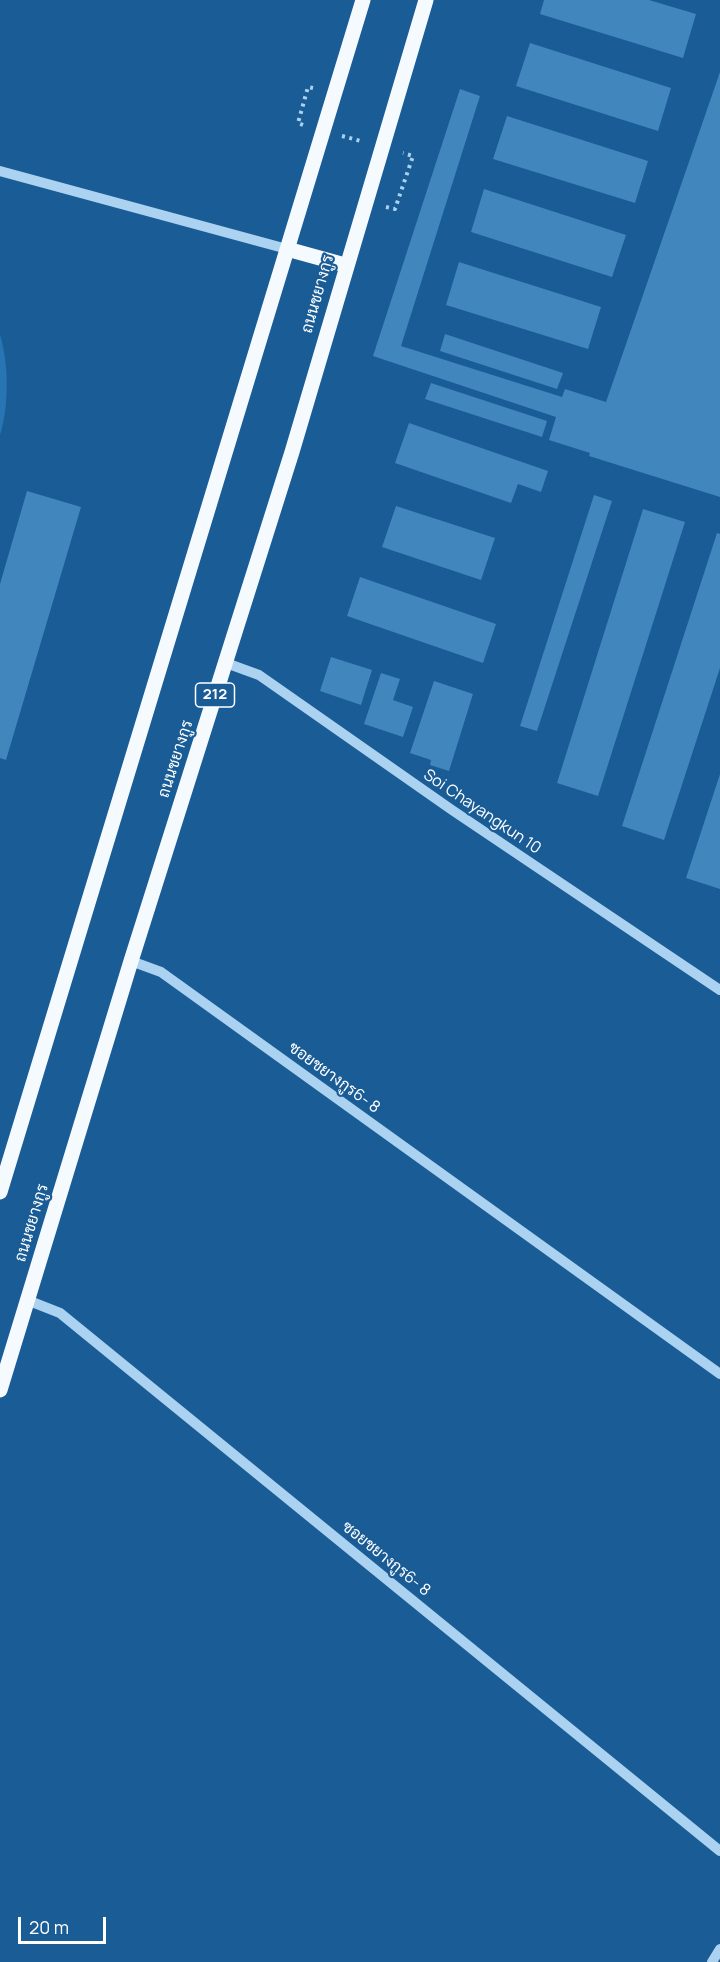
<!DOCTYPE html>
<meta charset="utf-8">
<style>
body{margin:0}
#map{position:relative;width:720px;height:1962px;overflow:hidden;background:#195c96;font-family:Manrope,sans-serif}
canvas{display:block}
.scale{position:absolute;left:18px;top:1917px;width:88px;height:27px;box-sizing:border-box;border:3px solid #fff;border-top:0;padding-left:8px;font-size:18px;line-height:21px;white-space:nowrap;color:#fff;-webkit-text-stroke:4px #195c96;paint-order:stroke}
</style>
<div id="map">
<canvas width="720" height="1962"></canvas>
<div class="scale">20 m</div>
</div>
<script>
const c = document.querySelector('canvas').getContext('2d');
c.lineJoin = 'round';
function fillPath(path, color) { c.fillStyle = color; c.fill(path, 'evenodd'); }
function strokePath(path, color, width, dash) { c.strokeStyle = color; c.lineWidth = width; c.lineCap = dash ? 'butt' : 'round'; c.setLineDash(dash || []); c.stroke(path); }
function drawText(font, color, halo, rows, align = 'center') {
  c.font = font + ' Manrope,Sarabun,sans-serif'; c.lineWidth = 4.5; c.setLineDash([]); c.textBaseline = 'middle'; c.strokeStyle = halo; c.fillStyle = color; for (const [text, x, y, turn = 0] of rows) {
    c.save(); c.translate(x, y); c.rotate((+turn || 0) * Math.PI / 180); c.textAlign = isNaN(turn) ? turn : align; if (halo) c.strokeText(text, 0, 0); c.fillText(text, 0, 0); c.restore();
  }
}
const green = new Path2D(`
 M0,335C9,364 9,406 0,435Z`);
const building = new Path2D(`
 M544,0H649L696,14L683,58L540,14Z
 M530,43L671,88L658,131L516,86Z
 M720,72V497L589,456L590,453L549,440L556,417L373,356L460,89L480,96L401,346L562,397L565,389L606,402Z
 M507,116L648,161L635,203L493,159Z
 M484,189L626,235L612,277L471,232Z
 M459,262L601,307L588,349L446,305Z
 M445,334L563,373L557,389L440,351Z
 M431,383L547,421L542,437L425,399Z
 M409,423L548,471L541,492L518,484L511,503L395,463Z
 M27,491L81,507L6,760L0,758V584Z
 M594,495L612,501L537,731L520,726Z
 M396,506L495,538L481,580L382,547Z
 M643,509L685,522L598,796L557,783Z
 M717,533L720,534V668L664,840L622,826Z
 M360,577L496,624L483,663L347,616Z
 M331,657L372,670L361,705L320,691Z
 M381,673L400,679L393,700L413,707L403,737L364,724Z
 M434,681L473,694L449,771L430,765L431,760L410,753Z
 M720,774V889L686,878Z`);
const path = new Path2D(`
 M303,125L298,123L308,87L313,88
 M342,136L361,141
 M386,207L395,209L413,156L403,153`);
const minor = new Path2D(`
 M0,171L287,249
 M226,663L259,675L452,810L720,990
 M131,961L161,972L720,1374
 M27,1300L60,1313L720,1851
 M712,1962L720,1949`);
const major = new Path2D(`
 M287,249L345,265
 M0,1192L363,0
 M0,1390L131,961L292,452L426,0`);
const shields = [
 [215,695,39]
];
const shieldNames = [
 ["212",215,695]
];
const streetNames = [
 ["ถนนชยางกูร",318,294,-74],
 ["ถนนชยางกูร",176,759,-72],
 ["Soi Chayangkun 10",482,812,34],
 ["ซอยชยางกูร6- 8",334,1078,36],
 ["ถนนชยางกูร",32,1223,-73],
 ["ซอยชยางกูร6- 8",386,1559,39]
];
fillPath(green, '#2875b3');
fillPath(building, '#4186bd');
strokePath(path, '#abd2f1', 4, [3, 4.5]);
strokePath(minor, '#abd2f1', 10);
strokePath(major, '#f5faff', 15);
for (const [x, y, w] of shields) { const box = new Path2D(); box.roundRect(x - w / 2, y - 12, w, 24, 4.5); c.fillStyle = '#195c96'; c.fill(box); strokePath(box, '#fff', 1.5); }
drawText('bold 15px', '#fff', null, shieldNames);
drawText('16px', '#fff', '#195c96', streetNames);
</script>
